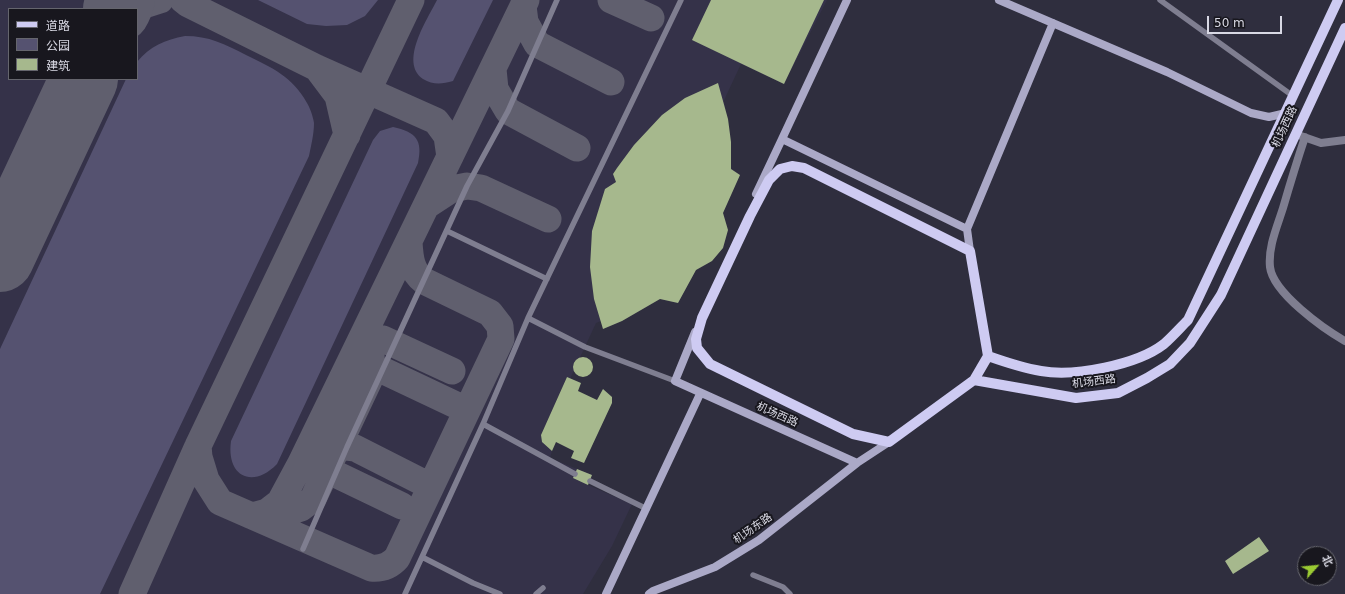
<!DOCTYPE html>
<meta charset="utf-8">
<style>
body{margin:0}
#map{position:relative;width:1345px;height:594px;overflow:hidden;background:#2f2e3e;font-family:"DejaVu Sans","Noto Sans SC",sans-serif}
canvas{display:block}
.legend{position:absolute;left:8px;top:8px;width:130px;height:72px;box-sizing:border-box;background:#18171e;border:1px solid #65656d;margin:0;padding:5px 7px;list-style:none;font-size:12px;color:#d9d9e4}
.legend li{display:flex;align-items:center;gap:8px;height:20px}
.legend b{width:20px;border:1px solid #65656d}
.north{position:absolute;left:1297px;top:546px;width:40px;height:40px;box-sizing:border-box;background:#18171e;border:1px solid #65656d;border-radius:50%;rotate:63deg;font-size:11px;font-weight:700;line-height:16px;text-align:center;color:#d9d9e4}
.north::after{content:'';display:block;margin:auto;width:14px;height:18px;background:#9bcb33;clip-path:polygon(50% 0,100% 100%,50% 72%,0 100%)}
.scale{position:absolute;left:1207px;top:16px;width:75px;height:18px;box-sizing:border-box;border:2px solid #d9d9e4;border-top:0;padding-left:5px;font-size:12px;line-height:14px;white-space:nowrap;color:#d9d9e4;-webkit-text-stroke:3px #18171e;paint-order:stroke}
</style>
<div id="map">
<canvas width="1345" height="594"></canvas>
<ul class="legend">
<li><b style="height:5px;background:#cecbf2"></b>道路</li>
<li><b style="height:11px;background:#555270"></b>公园</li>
<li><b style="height:11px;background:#a6b88d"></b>建筑</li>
</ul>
<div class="north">北</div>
<div class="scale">50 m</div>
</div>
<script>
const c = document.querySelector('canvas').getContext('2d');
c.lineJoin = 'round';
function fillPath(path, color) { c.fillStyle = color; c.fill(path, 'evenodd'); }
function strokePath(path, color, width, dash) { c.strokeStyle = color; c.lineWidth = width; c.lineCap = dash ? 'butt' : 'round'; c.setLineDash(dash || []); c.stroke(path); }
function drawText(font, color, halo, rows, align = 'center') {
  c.font = font + ' "DejaVu Sans","Noto Sans SC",sans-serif'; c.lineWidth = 4; c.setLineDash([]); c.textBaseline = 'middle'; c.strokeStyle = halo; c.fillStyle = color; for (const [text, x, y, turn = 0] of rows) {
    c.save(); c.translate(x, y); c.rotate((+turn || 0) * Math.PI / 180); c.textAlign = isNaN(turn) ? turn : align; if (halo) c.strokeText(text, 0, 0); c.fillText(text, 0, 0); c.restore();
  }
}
const built = new Path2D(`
 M0,0H827L784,84L741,64L726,96L724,101L731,142V168L740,175L723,212L728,230L723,248L712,261L696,270L678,303L660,299L622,321L603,329L601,321L596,323L570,379L567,377L541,435L542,442L552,451L550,458L592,475L588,485L632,504L612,546L583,594H0ZM9,9H137V79H9Z`);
const green = new Path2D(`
 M258,0H378L365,16L347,25L326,26L307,24Z
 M437,0H493L453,81C442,84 433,85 423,79C399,62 427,20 437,0Z
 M185,36C209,36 225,44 246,55C271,67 293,77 307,103C310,108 313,116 314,123C314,134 311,146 309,156L100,594H0V349L126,79H137V62C150,46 165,40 185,36Z
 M393,127C416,132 423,140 418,163L277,464C253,489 226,477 231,441L373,140L380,131Z`);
const taxiway = new Path2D(`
 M183,0L188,4L317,68L436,121L447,136L450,157
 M611,0L651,18
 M523,6L525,22L537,44L611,82
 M132,9L160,0
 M317,68L338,96L347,135
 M493,69L495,89L508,111L577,148
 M426,206L452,189L467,186L481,188L548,219
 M360,342L374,338L383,339L452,371
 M357,377L373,371H384L458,406
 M198,446L199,457L206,480L220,502L252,516L267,512L280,502L301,463L526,0
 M323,451L339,446L355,448L424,483
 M310,468L317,467L327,470L402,506
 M283,514L301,508L313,499L372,374L371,354L365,332
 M252,516L371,568C382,569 390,566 397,558L501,339L500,326L490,313L424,281C411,271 410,258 409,242
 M132,594L198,446L411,0`);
const runway = new Path2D(`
 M117,9L121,0
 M0,258L84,79`);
const building = new Path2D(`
 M711,0H824L784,84L692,40Z
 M718,83L728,119L731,142V169L740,175L723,213L728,230L723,248L712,261L696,270L678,303L660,299L622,321L603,329L594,299L590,267L592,231L605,189L616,182L613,174L617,168L634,145L662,115L685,98Z
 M573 367a10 10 0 1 1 20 0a10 10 0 1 1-20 0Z
 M567,377L581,383L578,391L597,400L603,389L612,397V403L584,463L571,458L574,451L556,442L552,451L542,442L541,435Z
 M577,469L592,475L588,485L573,478Z
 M1259,537L1269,551L1233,574L1225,561Z`);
const lane = new Path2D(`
 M1160,0L1293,96
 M447,231L547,279
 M528,318L585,347L675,381
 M483,424L575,474
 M590,481L647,509
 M303,549L347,447L467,186L508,111L557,0
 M422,557L473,583L500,594
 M753,575L783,587L790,594
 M405,594L483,424L528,318L681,0
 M536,594L543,588`);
const street = new Path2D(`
 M1301,136L1321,143L1345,140
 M1305,137C1297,161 1290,184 1283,208C1277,227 1268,247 1270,267C1273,293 1324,329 1345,341`);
const secondary = new Path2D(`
 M999,0L1167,72L1251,113L1269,117L1286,113
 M782,139L847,0
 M756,194L782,139L967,229L970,251
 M967,229L1053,23
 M695,332L675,381L857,463L889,442
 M606,594L700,394
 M649,594L653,591L715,567L759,540L857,463`);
const primary = new Path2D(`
 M988,356C1005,362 1023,368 1041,371C1074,377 1137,365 1164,344C1172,337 1180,328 1188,320L1338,0
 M974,380L988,356L970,251L804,168L792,166L780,169L769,180L750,216L702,318L696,339L697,348L710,364L853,434L889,442L974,380L1076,398L1118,393L1147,378L1170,364L1190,343L1221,295L1345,28`);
const streetNames = [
 ["机场西路",1285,127,-65],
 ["机场西路",1094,382,-7],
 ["机场西路",777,415,24],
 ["机场东路",753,529,-35]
];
fillPath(built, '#353249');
fillPath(green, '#555270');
strokePath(taxiway, '#605f6e', 27);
strokePath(runway, '#605f6e', 68);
fillPath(building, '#a6b88d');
strokePath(lane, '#7f7e90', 5.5);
strokePath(street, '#7f7e90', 8);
strokePath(secondary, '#aba9c7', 8);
strokePath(primary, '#cecbf2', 10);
drawText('11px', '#d9d9e4', '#18171e', streetNames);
</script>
